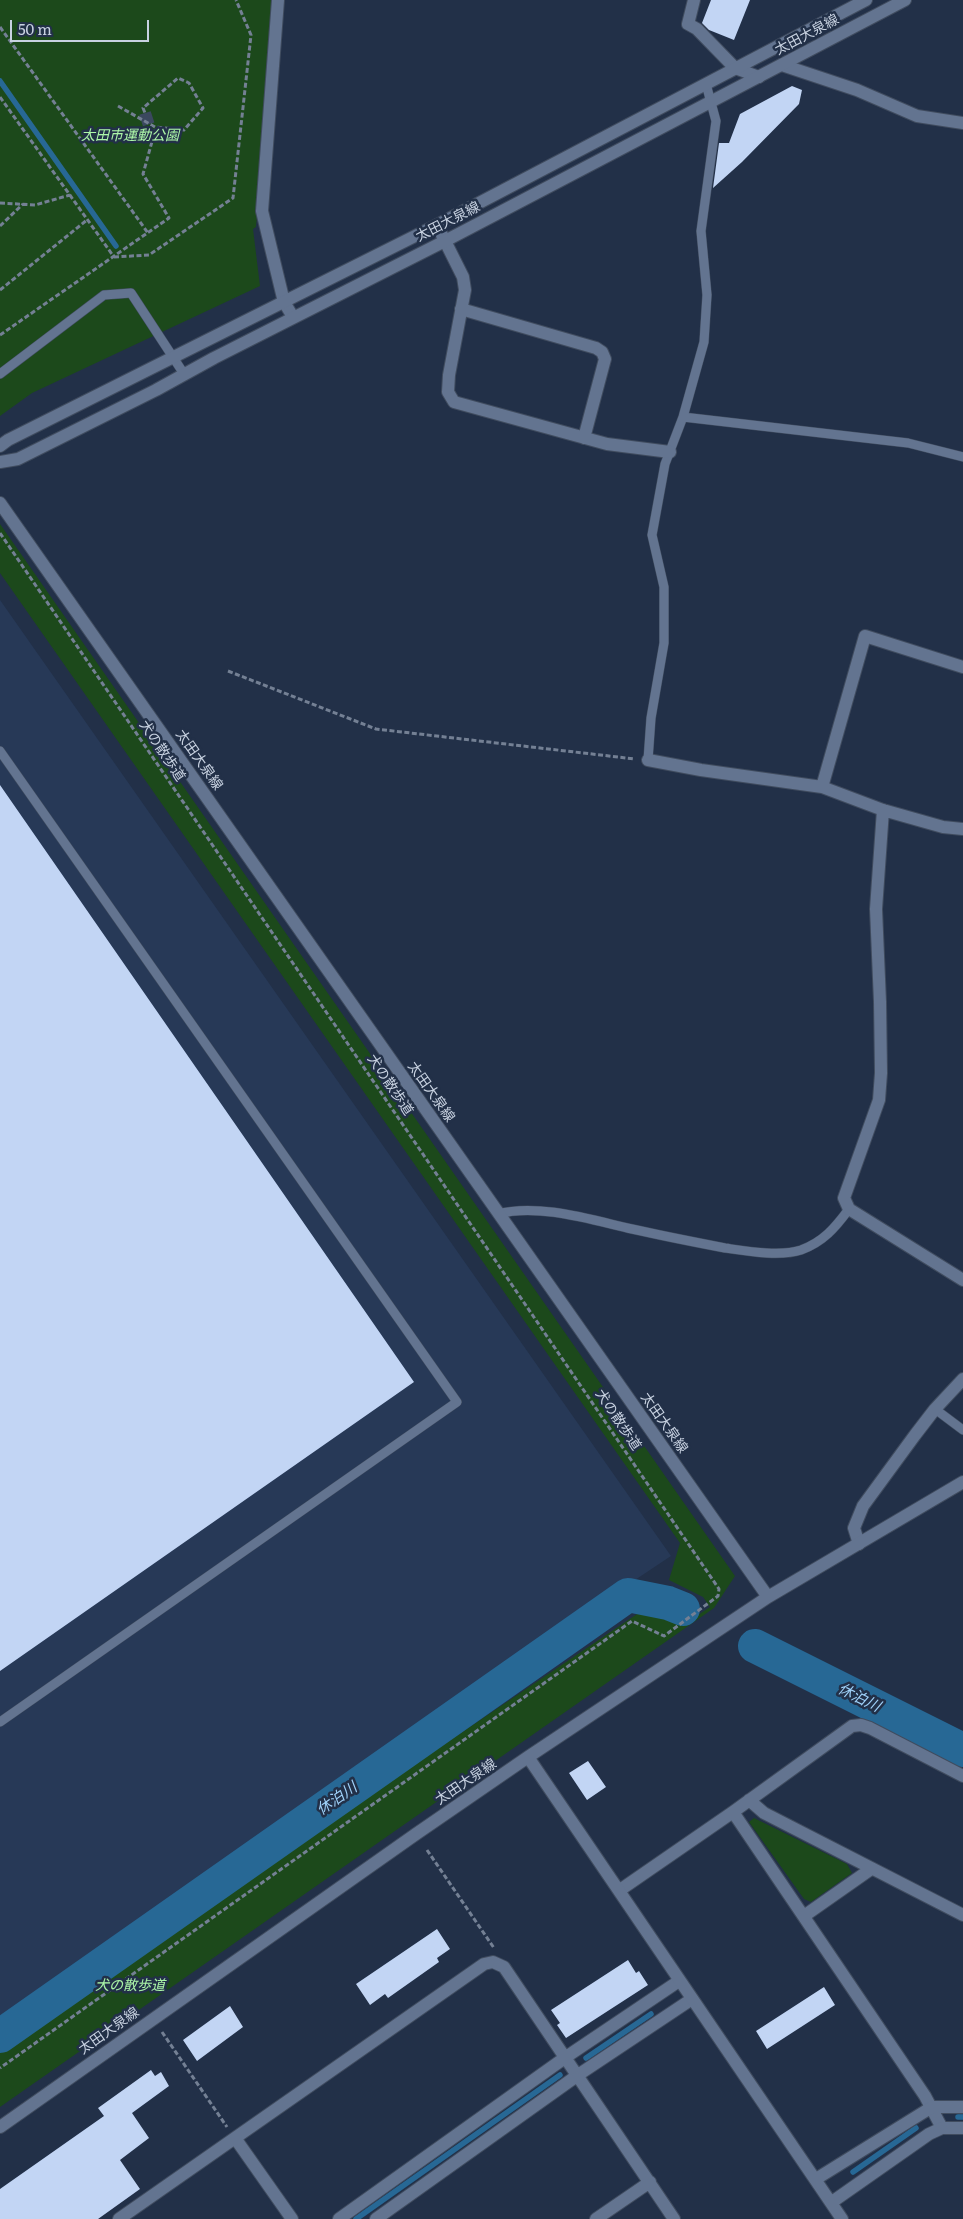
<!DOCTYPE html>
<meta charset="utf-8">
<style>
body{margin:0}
#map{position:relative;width:963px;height:2219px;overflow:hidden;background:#223048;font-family:Literata,serif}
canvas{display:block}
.scale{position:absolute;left:10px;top:20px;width:139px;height:22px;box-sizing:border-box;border:2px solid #c8d2e1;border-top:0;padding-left:6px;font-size:15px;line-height:18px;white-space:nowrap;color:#c8d2e1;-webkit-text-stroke:4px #223048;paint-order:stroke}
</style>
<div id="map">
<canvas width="963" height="2219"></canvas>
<div class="scale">50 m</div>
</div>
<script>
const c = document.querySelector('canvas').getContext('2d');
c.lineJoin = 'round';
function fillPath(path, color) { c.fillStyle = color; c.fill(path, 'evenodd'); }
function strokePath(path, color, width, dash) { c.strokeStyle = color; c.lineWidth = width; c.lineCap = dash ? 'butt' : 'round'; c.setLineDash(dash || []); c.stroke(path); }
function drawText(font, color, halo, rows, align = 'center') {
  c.font = font + ' Literata,"Noto Sans JP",serif'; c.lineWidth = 5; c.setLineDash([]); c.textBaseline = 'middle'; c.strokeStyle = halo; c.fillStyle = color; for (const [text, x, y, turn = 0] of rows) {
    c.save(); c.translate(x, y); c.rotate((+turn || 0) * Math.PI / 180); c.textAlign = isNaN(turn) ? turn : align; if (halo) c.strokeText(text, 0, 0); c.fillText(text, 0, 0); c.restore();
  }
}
const built = new Path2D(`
 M0,600L671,1556L507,1665L0,2023Z`);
const green = new Path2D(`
 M0,0H274L256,227L253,229L260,286L32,393L0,416Z
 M0,524L735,1576L714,1608L0,2107V2048L116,1966L643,1610L664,1613L689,1621L710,1607L703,1597L669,1580L680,1543L0,573Z
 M754,1818L847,1864L852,1873L811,1902L804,1899L749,1822Z`);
const stream = new Path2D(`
 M0,81L116,246
 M586,2058L651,2014
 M958,2117H963
 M853,2172L916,2128
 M356,2219L560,2075`);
const river = new Path2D(`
 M755,1646L963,1750
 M0,2036L628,1595L668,1603L683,1609`);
const building = new Path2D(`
 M711,0H750L734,40L709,30L702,23Z
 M792,86L802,90L799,104L742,162L713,188L719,143H729L740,114Z
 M0,785L414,1382L0,1671Z
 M588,1761L606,1787L587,1800L569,1773Z
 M437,1929L450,1949L437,1958L439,1962L388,1998L385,1994L370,2005L356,1984Z
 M628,1960L636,1973L639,1971L648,1985L566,2038L557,2025L560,2023L551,2010Z
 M824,1987L835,2005L767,2049L756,2031Z
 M230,2006L243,2027L197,2061L183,2040Z
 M151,2070L155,2076L161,2072L169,2086L132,2113L149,2138L120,2160L140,2189L98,2219H0V2189L104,2116L98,2108Z`);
const streetTunnel = new Path2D(`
 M145,113L153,138`);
const path = new Path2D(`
 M0,27L148,233
 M0,97L114,257
 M118,106L155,127L184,130L203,108L189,83L178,78L143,108L145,113
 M0,203L35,205L70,195
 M0,226L23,204
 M114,257L149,255L233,198L251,35L236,0
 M0,290L87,220
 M0,335L169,218L143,174L153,138
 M0,533L719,1589L718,1596L664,1636L632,1621L0,2068
 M228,671L376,729L635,759
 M427,1850L494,1948
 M162,2032L227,2127`);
const lane = new Path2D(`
 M0,374L104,295L131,293L184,374
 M683,417L908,443L963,457
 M0,751L457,1402L0,1722
 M648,760L651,718L664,643V587L652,535L665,464L683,417L704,342L707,295L701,231L716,121L706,84
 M498,1214C538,1203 592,1220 632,1229C663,1236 694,1242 725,1248C746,1251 780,1257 801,1250C823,1242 835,1228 849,1209
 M935,1409L963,1430`);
const street = new Path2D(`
 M278,0L262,211L284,302L293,317
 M694,0L688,24L697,29L735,68L759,77
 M782,65L857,90L917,116L963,123
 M437,225L463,277L465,290L449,375L448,392L454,402L607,444L670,452
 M461,309L596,348L602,352L605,359L584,438
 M648,760L701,770L822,787L883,810L943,827L963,829
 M822,787L865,636L963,667
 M883,810L876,909L880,1002L881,1073L879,1100L844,1198L849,1209L963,1280
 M859,1544L854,1528L863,1506L915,1435L935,1409L963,1379
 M749,1800L764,1813L963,1915
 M733,1812L925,2096L942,2128
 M620,1890L733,1812L852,1726L861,1725L870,1728L963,1776
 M804,1916L871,1869
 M235,2138L292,2219
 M119,2219L484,1964L493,1962L504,1967L674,2219
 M339,2219L566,2057L679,1981
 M376,2219L578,2075L692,1999
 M596,2219L650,2182`);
const secondary = new Path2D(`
 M0,446L8,440L437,225L866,0
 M0,462L18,459L156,390L214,358L445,241L905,0
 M0,503L768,1597
 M528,1757L842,2219
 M0,2127L416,1834L528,1757L768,1597L963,1482
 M816,2179L932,2107H963
 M832,2202L929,2134L942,2128H963`);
const streetNames = [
 ["太田大泉線",807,35,-28],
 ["太田大泉線",448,222,-27],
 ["犬の散歩道",162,751,56],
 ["太田大泉線",199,760,55],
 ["犬の散歩道",390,1085,56],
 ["太田大泉線",431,1092,55],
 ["犬の散歩道",618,1420,56],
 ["太田大泉線",664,1423,55],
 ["太田大泉線",466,1782,-34],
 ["太田大泉線",109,2031,-35]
];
const parkNames = [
 ["太田市運動公園",130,136],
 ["犬の散歩道",130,1986]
];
const waterNames = [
 ["休泊川",859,1698,26],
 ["休泊川",337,1799,-35]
];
fillPath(built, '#273957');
fillPath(green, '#1c491b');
strokePath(stream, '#276895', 5.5);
strokePath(river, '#276895', 34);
fillPath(building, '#c2d5f4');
strokePath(streetTunnel, '#3b485f', 12, [12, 6]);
strokePath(lane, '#404c5f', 10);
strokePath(street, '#404c5f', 14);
strokePath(secondary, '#404c5f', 14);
strokePath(path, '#748094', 3, [5, 2.5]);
strokePath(lane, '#637490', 9);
strokePath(street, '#637490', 12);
strokePath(secondary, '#637490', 12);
drawText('14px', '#c8d2e1', '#223048', streetNames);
drawText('italic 14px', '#acf6a8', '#223048', parkNames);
drawText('italic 15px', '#9fd1f9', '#223048', waterNames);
</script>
